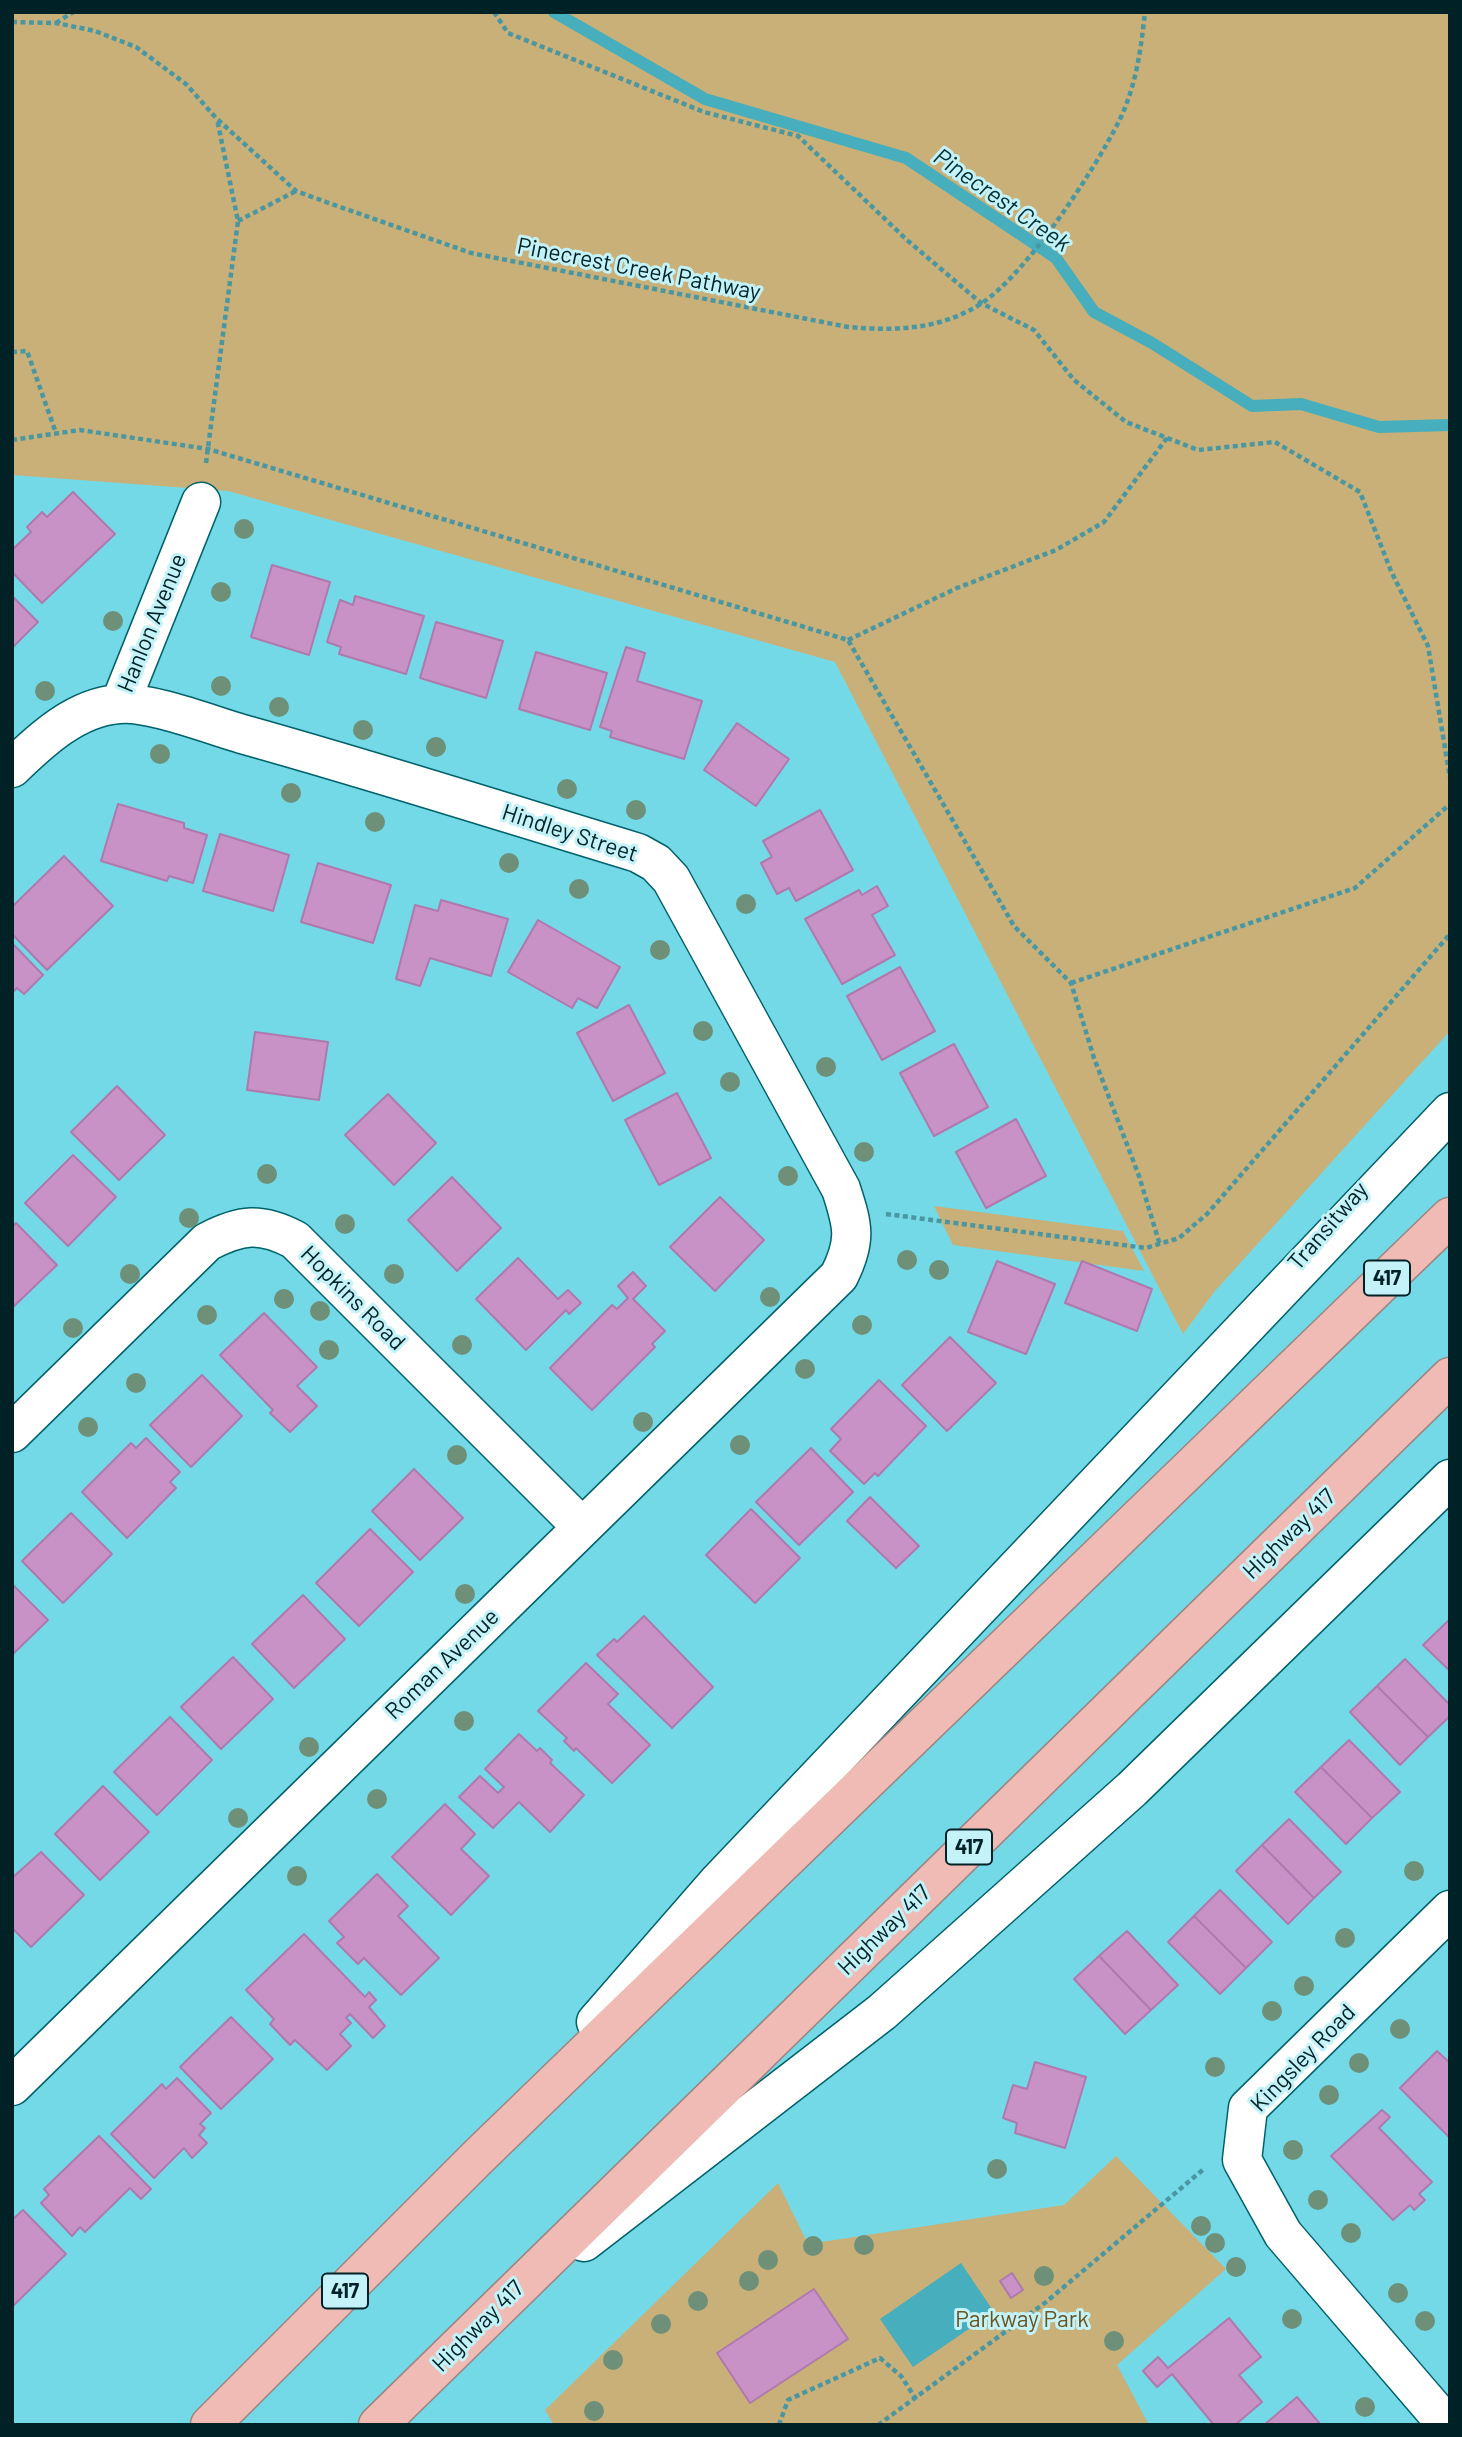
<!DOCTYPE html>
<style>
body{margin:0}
#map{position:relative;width:1462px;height:2437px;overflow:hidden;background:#73d9e7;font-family:Barlow,sans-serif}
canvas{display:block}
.frame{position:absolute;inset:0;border:14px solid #002125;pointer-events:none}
</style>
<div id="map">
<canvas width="1462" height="2437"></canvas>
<div class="frame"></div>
</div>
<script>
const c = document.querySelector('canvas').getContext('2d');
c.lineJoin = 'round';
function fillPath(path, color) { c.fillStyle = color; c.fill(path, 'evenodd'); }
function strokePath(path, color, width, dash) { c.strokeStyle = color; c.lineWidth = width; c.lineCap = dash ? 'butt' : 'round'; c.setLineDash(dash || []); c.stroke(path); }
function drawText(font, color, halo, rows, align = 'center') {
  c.font = font + ' Barlow,sans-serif'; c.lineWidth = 6; c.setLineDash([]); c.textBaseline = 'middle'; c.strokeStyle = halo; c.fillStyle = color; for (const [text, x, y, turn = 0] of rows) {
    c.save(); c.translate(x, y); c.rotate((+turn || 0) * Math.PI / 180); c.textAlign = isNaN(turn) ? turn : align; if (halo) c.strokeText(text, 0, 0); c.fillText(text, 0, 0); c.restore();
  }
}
const green = new Path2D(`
 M12,12H1450V1031L1215,1291L1183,1334L835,662L228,491L12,475Z
 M934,1206L1123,1231L1144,1271L953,1245Z
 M1116,2156L1226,2269L1117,2365L1149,2425H554L545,2410L778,2183L808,2244L1064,2205Z`);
const water = new Path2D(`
 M961,2263L994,2312L913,2367L880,2319Z`);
const stream = new Path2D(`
 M554,12L705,99L906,158L1056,258L1094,312L1152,343L1252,406L1301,404L1379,427L1450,425`);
const building = new Path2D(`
 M73,492L115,534L42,603L12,572V550L31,532L27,527L42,512L47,517Z
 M272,565L330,582L309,655L251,637Z
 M12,596L38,622L12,648Z
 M355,596L424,616L406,674L339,654L341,647L327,642L340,600L353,605Z
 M436,622L503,641L486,698L420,678Z
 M626,647L645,653L637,681L702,701L684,759L610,737L612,731L600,727Z
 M536,652L607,673L590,730L519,709Z
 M737,723L789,759L756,806L704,770Z
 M118,804L184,823V828L207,835L193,883L169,876L167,881L101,861Z
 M820,810L853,870L796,901L789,888L777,894L761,863L772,857L763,841Z
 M220,834L289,855L273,911L203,891Z
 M64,856L113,906L47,970L12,934V907Z
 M318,863L391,885L373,943L301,922Z
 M877,886L888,906L872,915L895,955L842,984L805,919L859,890L862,895Z
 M441,900L508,919L491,976L430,958L420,986L396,979L415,905L438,911Z
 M538,920L620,967L597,1008L578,998L572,1008L508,972Z
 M12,943L43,975L24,994L17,988L12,993Z
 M900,967L935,1031L882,1060L847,996Z
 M629,1005L665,1073L613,1101L577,1033Z
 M255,1032L328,1042L319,1100L247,1090Z
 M954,1044L988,1107L934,1136L900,1073Z
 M117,1086L165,1135L119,1180L71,1132Z
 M677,1093L711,1158L659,1185L625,1120Z
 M388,1094L436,1143L394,1185L345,1135Z
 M1016,1119L1046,1176L986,1208L956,1152Z
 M73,1155L116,1197L68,1246L25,1203Z
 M452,1177L501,1228L457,1271L408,1220Z
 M720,1197L764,1240L715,1291L670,1247Z
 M16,1223L57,1265L12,1308V1227Z
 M518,1258L558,1299L568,1290L581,1303L569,1314L566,1310L526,1350L476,1299Z
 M997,1261L1055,1284L1026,1354L968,1332Z
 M1082,1261L1152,1289L1137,1331L1065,1303Z
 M633,1272L646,1286L633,1299L665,1331L652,1344L655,1347L592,1410L550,1368L612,1305L617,1309L628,1298L618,1286Z
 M264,1313L317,1367L297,1386L317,1406L290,1432L270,1413L273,1410L220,1355Z
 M950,1337L996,1383L947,1431L902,1385Z
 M202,1375L242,1416L191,1467L150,1425Z
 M879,1380L926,1426L878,1476L875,1473L864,1484L830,1451L841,1439L831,1429Z
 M146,1438L180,1472L170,1482L176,1488L127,1538L82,1492L131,1443L136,1448Z
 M811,1448L853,1492L799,1545L756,1502Z
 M414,1469L463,1518L420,1560L372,1511Z
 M870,1497L919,1546L896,1568L847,1521Z
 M751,1509L800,1558L755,1603L706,1555Z
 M71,1513L112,1554L63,1603L22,1561Z
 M370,1529L413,1572L359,1626L316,1583Z
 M12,1584L48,1620L12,1655Z
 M303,1595L345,1639L294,1688L252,1644Z
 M644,1616L713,1687L672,1728L597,1655L614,1639L617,1642Z
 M1449,1620L1450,1621V1671L1423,1645Z
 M233,1657L273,1699L221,1749L181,1707Z
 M1405,1659L1450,1705V1716L1428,1737L1377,1686Z
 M586,1663L618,1694L608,1704L650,1745L612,1783L576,1748L574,1751L564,1741L567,1738L538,1711Z
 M1377,1686L1428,1737L1400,1765L1350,1712Z
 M170,1717L212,1760L157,1815L114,1772Z
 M519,1734L537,1751L540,1748L552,1760L550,1763L584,1795L550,1832L519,1802L493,1828L459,1797L480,1776L498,1793L504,1787L485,1769Z
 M1349,1740L1400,1792L1372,1818L1321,1767Z
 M1321,1767L1372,1818L1346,1844L1295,1792Z
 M103,1786L149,1832L100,1880L55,1834Z
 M445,1804L475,1834L461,1849L489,1876L451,1915L392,1857Z
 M1289,1819L1341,1872L1314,1898L1262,1845Z
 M1262,1845L1314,1898L1288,1924L1236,1871Z
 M41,1852L84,1895L31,1947L12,1928V1878Z
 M377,1874L408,1906L398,1916L439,1958L401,1995L364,1958L358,1964L337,1943L344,1937L329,1921Z
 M1220,1890L1272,1942L1246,1968L1194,1916Z
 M1194,1916L1246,1968L1220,1994L1168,1942Z
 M1127,1931L1178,1985L1151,2010L1099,1956Z
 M304,1934L365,1997L369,1992L376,2000L369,2007L385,2026L373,2038L350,2014L346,2018L351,2023L340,2034L351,2046L327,2070L295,2040L290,2045L270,2024L274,2019L246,1990Z
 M1099,1956L1151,2010L1125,2034L1074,1979Z
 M231,2017L273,2059L221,2109L180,2067Z
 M1437,2051L1450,2063V2138L1400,2088Z
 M1035,2062L1086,2077L1065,2148L1015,2133L1017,2123L1003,2118L1013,2085L1027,2089Z
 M177,2078L211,2113L200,2124L205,2128L199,2135L207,2143L192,2158L184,2148L154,2178L111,2134L162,2084L166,2089Z
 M1382,2110L1390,2117L1379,2128L1432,2182L1419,2194L1425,2200L1414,2210L1410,2205L1393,2220L1331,2156Z
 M99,2136L151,2189L141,2199L130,2188L85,2232L80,2227L72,2236L41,2203L49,2195L44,2189Z
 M23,2210L66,2254L12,2307V2220Z
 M1012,2273L1023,2290L1011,2298L1000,2281Z
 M814,2289L848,2339L750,2403L717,2353Z
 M1229,2318L1261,2357L1239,2375L1262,2402L1235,2425H1214L1172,2374L1157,2387L1143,2371L1158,2357L1168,2368Z
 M1297,2397L1321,2425H1264Z`);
const path = new Path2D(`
 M494,12L508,33L704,112L798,136L907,240L981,303L1034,330L1074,380L1126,422L1198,450L1275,442L1360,492L1391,571L1428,646L1450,778
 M12,22L56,23L95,31L136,47L186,84L216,118L296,191L326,202L471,253L848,327C895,331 941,330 982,303C1028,272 1094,171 1119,121C1136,87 1141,49 1145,12
 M56,23L73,12
 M238,221L296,191
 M12,352L27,351L56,433
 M12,440L80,430L208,449L848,640L1014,926L1071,983L1094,1058L1139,1176L1160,1245
 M206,463L238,221L217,119
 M848,640L957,588L1056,550L1104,522L1167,438
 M1071,983L1355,888L1450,804
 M886,1214L1146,1248L1179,1238L1207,1214L1450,934
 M779,2425L788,2400L880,2358L901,2376L916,2399
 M878,2425L1046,2302L1205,2168`);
const minor = new Path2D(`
 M120,704L201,502
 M12,768C41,740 76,707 119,704C149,701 211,725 242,734C375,771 506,813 638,853L656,863L671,879L841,1189C853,1226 857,1240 839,1276L12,2086
 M12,1433L207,1242C241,1224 261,1222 295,1240L582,1527
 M596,2022L719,1881L1450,1112
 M584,2242L882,2012L1132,1789L1450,1479
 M1447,2425L1283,2234L1242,2160L1248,2108L1450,1910`);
const highway = new Path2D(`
 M210,2425L479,2156L1450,1217
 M378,2425L1450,1377`);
const trees = [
 [244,529],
 [221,592],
 [113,621],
 [221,686],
 [45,691],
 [279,707],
 [363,730],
 [436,747],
 [160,754],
 [567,789],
 [291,793],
 [636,810],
 [375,822],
 [509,863],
 [579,889],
 [746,904],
 [660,950],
 [703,1031],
 [826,1067],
 [730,1082],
 [864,1152],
 [267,1174],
 [788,1176],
 [189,1218],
 [345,1224],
 [907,1260],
 [939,1270],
 [130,1274],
 [394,1274],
 [770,1297],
 [284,1299],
 [320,1311],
 [207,1315],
 [862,1325],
 [73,1328],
 [462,1345],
 [329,1350],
 [805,1369],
 [136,1383],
 [643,1422],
 [88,1427],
 [740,1445],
 [457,1455],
 [465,1594],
 [464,1721],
 [309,1747],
 [377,1799],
 [238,1818],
 [1414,1871],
 [297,1876],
 [1345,1938],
 [1304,1986],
 [1272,2011],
 [1400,2029],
 [1359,2063],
 [1215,2067],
 [1329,2095],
 [1293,2150],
 [997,2169],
 [1318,2200],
 [1201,2226],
 [1351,2233],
 [1215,2243],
 [864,2245],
 [813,2246],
 [768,2260],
 [1236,2267],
 [1044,2276],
 [749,2281],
 [1398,2293],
 [698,2301],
 [1292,2319],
 [1425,2321],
 [661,2324],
 [1114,2341],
 [613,2360],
 [1365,2407],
 [594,2411]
];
const shields = [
 [1387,1278,46],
 [969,1847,46],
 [345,2291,46]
];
const shieldNames = [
 ["417",1387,1278],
 ["417",969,1847],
 ["417",345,2291]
];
const streetNames = [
 ["Pinecrest Creek Pathway",639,269,11],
 ["Hanlon Avenue",152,623,-68],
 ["Hindley Street",570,833,18],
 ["Transitway",1328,1226,-49],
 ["Hopkins Road",353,1298,45],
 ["Highway 417",1289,1534,-44],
 ["Roman Avenue",442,1664,-44],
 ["Highway 417",884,1930,-44],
 ["Kingsley Road",1303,2058,-46],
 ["Highway 417",478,2326,-45]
];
const parkNames = [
 ["Parkway Park",1022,2319]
];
const waterNames = [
 ["Pinecrest Creek",1002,200,35]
];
fillPath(green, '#c8b078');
fillPath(water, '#46aebc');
strokePath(stream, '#46aebc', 12);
fillPath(building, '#c892c7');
strokePath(building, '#ae79ad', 2);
strokePath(minor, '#00616b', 41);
strokePath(highway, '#9c8582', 41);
strokePath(path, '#4a97a2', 4.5, [5, 3.5]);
strokePath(minor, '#fff', 38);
strokePath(highway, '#f0bbb4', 38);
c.fillStyle = '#6e9079';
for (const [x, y] of trees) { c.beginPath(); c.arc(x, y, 10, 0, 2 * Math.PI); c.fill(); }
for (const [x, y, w] of shields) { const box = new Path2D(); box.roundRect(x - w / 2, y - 17.5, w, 35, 5); c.fillStyle = '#c3f2f8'; c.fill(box); strokePath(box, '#002125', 2); }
drawText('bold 21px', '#002125', null, shieldNames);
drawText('23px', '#002125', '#c3f2f8', streetNames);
drawText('23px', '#6a541f', '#c3f2f8', parkNames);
drawText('italic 24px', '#003036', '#c3f2f8', waterNames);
</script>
